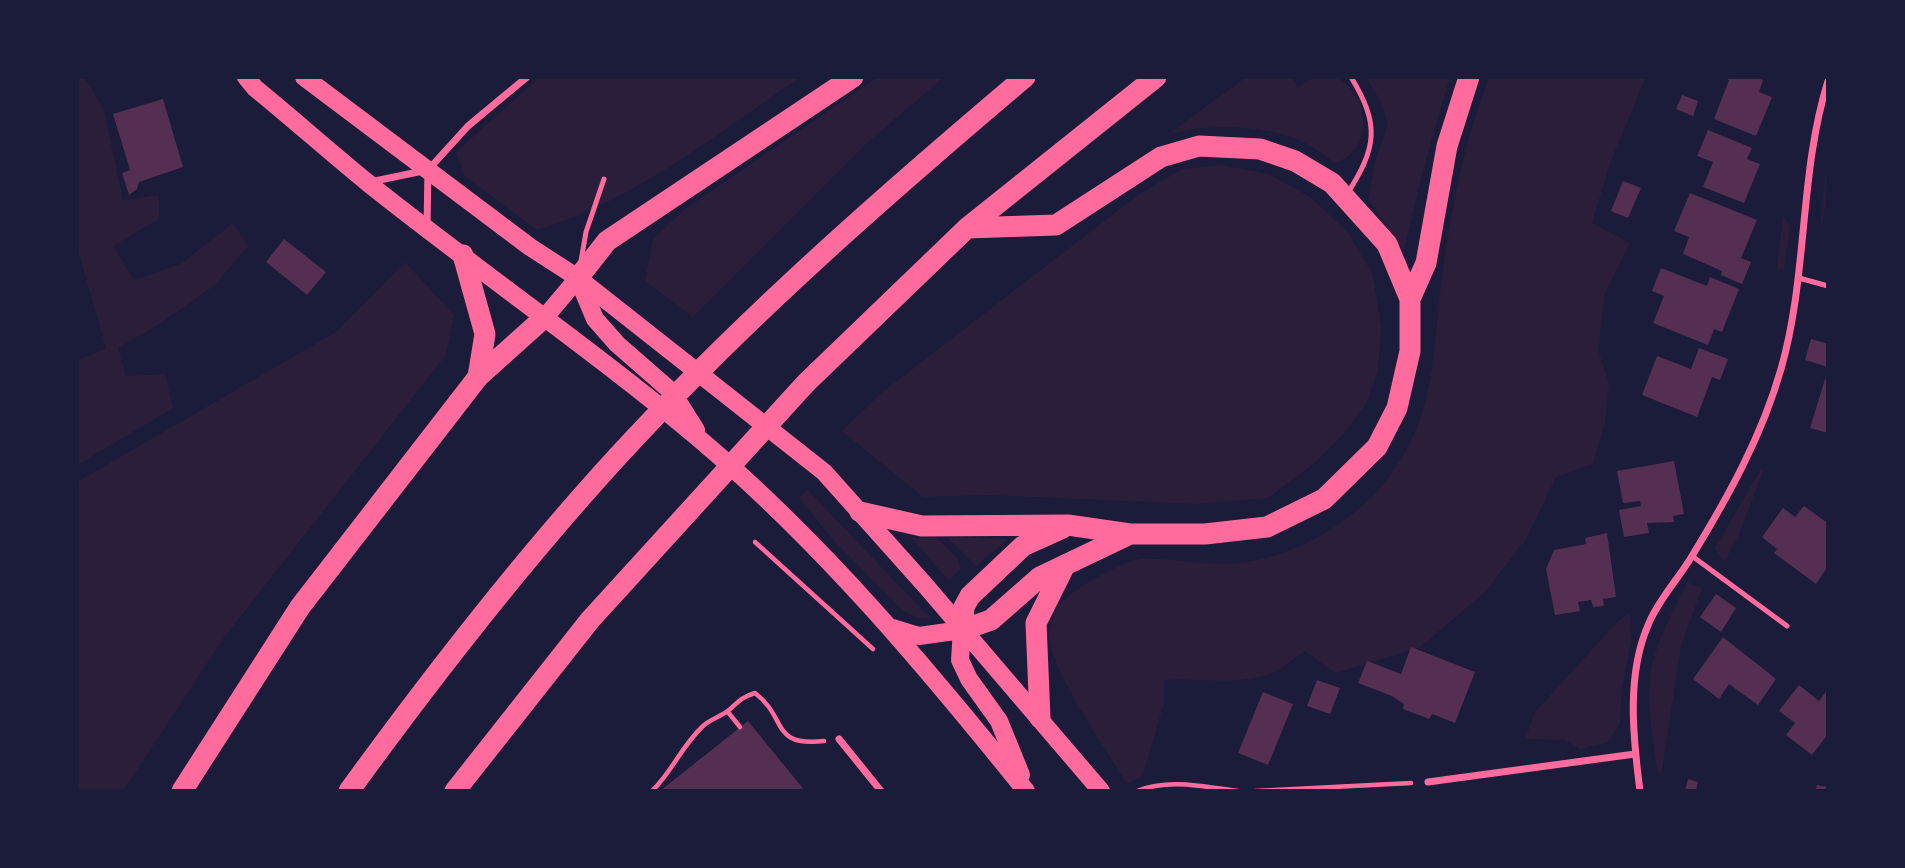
<!DOCTYPE html>
<style>
body{margin:0}
#map{position:relative;width:1905px;height:868px;overflow:hidden;background:#1b1b3a;font-family:Karla,sans-serif}
canvas{display:block}
.frame{position:absolute;inset:0;border:79px solid #1b1b3a;pointer-events:none}
</style>
<div id="map">
<canvas width="1905" height="868"></canvas>
<div class="frame"></div>
</div>
<script>
const c = document.querySelector('canvas').getContext('2d');
c.lineJoin = 'round';
function fillPath(path, color) { c.fillStyle = color; c.fill(path, 'evenodd'); }
function strokePath(path, color, width, dash) { c.strokeStyle = color; c.lineWidth = width; c.lineCap = dash ? 'butt' : 'round'; c.setLineDash(dash || []); c.stroke(path); }
const green = new Path2D(`
 M84,77L104,110L123,200L159,195V219L113,246L134,280L181,264L233,223L248,246L215,285L153,328L118,348L126,376L165,374L173,408L79,464L77,361L106,348L77,247V79Z
 M540,77H801C717,133 635,201 537,230L465,176L456,152Z
 M878,77H944L868,142L693,317L645,281L653,239L685,209Z
 M1246,77H1292L1298,87C1304,84 1312,78 1318,77C1361,67 1387,147 1334,163C1292,123 1222,122 1169,134Z
 M1366,77H1450L1423,170L1404,251L1368,199L1375,162L1388,125L1383,106Z
 M1490,77H1646L1612,158L1592,223L1630,243L1605,293L1598,349L1609,383L1605,422L1593,464L1556,477L1526,539L1485,592L1419,648L1335,673L1305,651C1296,657 1287,664 1278,670C1244,688 1200,677 1164,680V703L1143,775L1127,784C1108,752 1049,668 1049,635C1050,628 1053,615 1056,609C1063,594 1124,560 1141,559C1175,557 1212,568 1246,562C1301,554 1360,518 1392,473C1438,407 1432,352 1442,277C1451,211 1464,138 1490,77Z
 M1828,148V196L1820,230Z
 M1221,165L1269,174L1310,197L1348,232L1373,275L1381,327L1378,371L1366,403L1346,431L1313,464L1268,498L1196,504L986,495L923,497L842,431L880,394L1138,195L1182,169Z
 M1783,215L1790,227L1784,269L1777,270Z
 M405,262L454,315L446,355L225,636L123,791H77V482L336,332Z
 M1762,467L1763,471L1738,537L1724,562L1715,548Z
 M807,489L931,619L919,618L903,611L833,540L799,498Z
 M936,537L959,560L961,570L948,580L912,538Z
 M947,537L1008,539L976,566Z
 M1687,582L1702,588L1681,646L1661,776L1657,769C1653,739 1647,708 1650,677C1654,644 1673,612 1687,582Z
 M1630,613L1631,642L1622,688L1620,724L1607,743L1580,749L1564,740L1525,739L1535,712L1617,622Z`);
const building = new Path2D(`
 M1722,77H1755L1763,80L1759,92L1772,97L1756,136L1714,119L1729,80Z
 M1682,95L1698,101L1693,116L1676,109Z
 M163,99L183,167L139,182L137,189L129,195L122,173L130,170L113,114Z
 M1708,130L1752,148L1747,159L1760,164L1744,203L1703,187L1713,162L1697,156Z
 M1623,181L1641,188L1628,218L1611,211Z
 M1690,193L1757,220L1741,258L1751,262L1742,284L1721,275L1722,271L1683,254L1689,237L1674,231Z
 M284,239L326,272L307,295L266,262Z
 M1661,268L1707,286L1710,277L1739,289L1722,332L1714,329L1708,345L1653,323L1664,296L1652,291Z
 M1811,339L1828,344V367L1805,360Z
 M1699,348L1728,359L1720,380L1712,377L1697,417L1642,395L1657,356L1691,369Z
 M1825,379L1828,380V433L1810,428Z
 M1674,461L1684,514L1673,516L1674,522L1647,523L1649,533L1624,537L1619,510L1641,506L1640,501L1623,503L1617,471Z
 M1804,506L1826,522L1828,519V566L1816,584L1774,553L1777,549L1762,537L1783,508L1795,517Z
 M1607,533L1616,597L1603,599L1604,606L1593,607L1591,600L1578,602L1580,611L1555,615L1546,569L1554,550L1586,544L1585,538Z
 M1716,594L1736,608L1721,632L1700,617Z
 M1723,637L1776,679L1758,705L1729,684L1719,699L1693,679Z
 M1411,647L1475,672L1455,723L1432,714L1429,719L1403,709L1404,704L1392,696L1358,683L1367,661L1401,674Z
 M1317,680L1340,688L1330,714L1307,706Z
 M1799,685L1819,701L1828,689V734L1812,755L1786,735L1795,723L1779,711Z
 M1263,692L1293,704L1268,765L1238,753Z
 M748,721L805,791H660Z
 M1688,779L1698,782L1696,791H1685Z
 M1817,785L1828,787V791H1815Z`);
const path = new Path2D(`
 M755,542L873,649
 M728,712L740,727
 M652,791C672,772 681,747 702,727C709,719 721,717 729,710C739,701 742,697 755,693C788,718 770,747 824,741
 M1137,791C1169,778 1205,787 1238,791
 M1255,791L1411,783`);
const service = new Path2D(`
 M1347,194C1377,147 1380,125 1351,77
 M581,261L586,232L604,179
 M1799,278L1828,286
 M1692,556L1787,626`);
const minor = new Path2D(`
 M370,182L423,171
 M427,226L428,170L468,126L527,77
 M839,739L881,791
 M1428,782L1635,754
 M1640,791C1633,737 1626,674 1649,623C1659,599 1679,578 1692,556C1728,497 1762,436 1781,369C1808,275 1799,173 1828,81`);
const primary = new Path2D(`
 M246,77L255,88C293,119 330,152 368,183C478,271 595,351 703,442C825,546 926,667 1026,791
 M304,77L530,247L578,278L824,472L925,585L1101,791
 M579,281L595,319L617,344L672,392L696,430
 M546,316L578,278
 M893,628L919,636L962,630
 M962,630L960,660L969,679L999,721L1021,775`);
const motorway = new Path2D(`
 M967,228L1056,225L1161,157L1199,146L1260,149L1295,161L1332,183L1387,244L1410,299
 M463,255L485,334L478,377
 M578,278L607,241L853,77
 M860,512L922,526L1068,525L1130,534H1205L1267,527L1324,499L1377,447L1397,408L1410,351V299L1426,263L1447,146L1469,77
 M1063,528L1023,546L970,596L964,607L962,630L991,620L1040,577L1130,534
 M1040,718L1036,623L1064,567
 M182,791L300,607L478,377L546,316
 M349,791C437,670 530,550 632,441C754,310 889,192 1025,77
 M455,791L590,620L806,383L967,228L1156,77`);
fillPath(green, '#2a1e3b');
fillPath(building, '#542f53');
strokePath(path, '#ff6b9d', 4.5);
strokePath(service, '#ff6b9d', 5);
strokePath(minor, '#ff6b9d', 7);
strokePath(primary, '#ff6b9d', 18);
strokePath(motorway, '#ff6b9d', 21);
</script>
